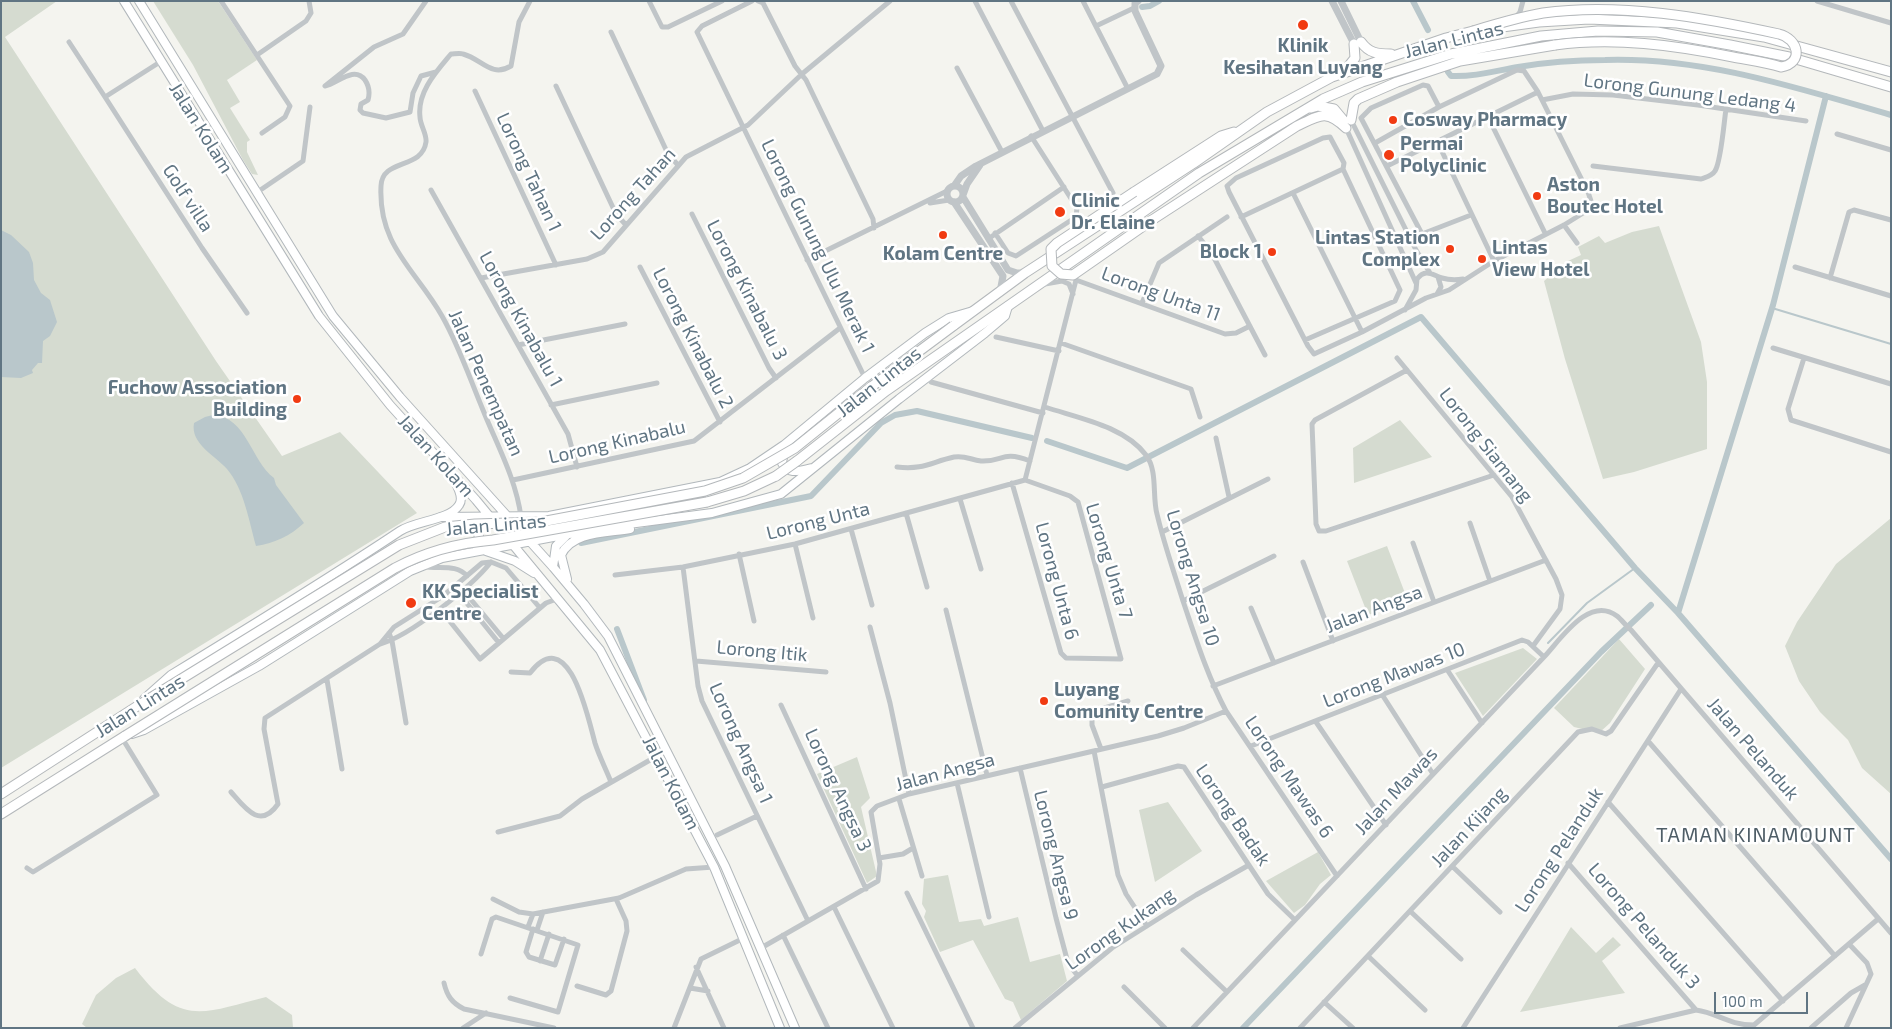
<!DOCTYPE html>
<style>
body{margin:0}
#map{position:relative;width:1892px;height:1029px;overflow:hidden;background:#f4f4ef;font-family:"Exo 2",sans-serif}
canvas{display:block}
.frame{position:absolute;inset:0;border:2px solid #607583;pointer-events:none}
.scale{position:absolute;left:1714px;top:992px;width:94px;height:22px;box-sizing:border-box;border:2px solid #607583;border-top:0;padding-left:6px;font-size:15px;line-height:18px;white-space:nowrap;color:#607583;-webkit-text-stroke:4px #fff;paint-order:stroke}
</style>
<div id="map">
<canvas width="1892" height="1029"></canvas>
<div class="frame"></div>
<div class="scale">100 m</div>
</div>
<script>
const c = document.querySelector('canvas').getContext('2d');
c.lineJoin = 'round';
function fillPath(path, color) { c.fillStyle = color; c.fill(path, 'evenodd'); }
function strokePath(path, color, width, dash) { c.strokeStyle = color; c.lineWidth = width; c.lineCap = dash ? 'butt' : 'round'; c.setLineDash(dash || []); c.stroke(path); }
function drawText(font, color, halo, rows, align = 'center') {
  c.font = font + ' "Exo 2",sans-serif'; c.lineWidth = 5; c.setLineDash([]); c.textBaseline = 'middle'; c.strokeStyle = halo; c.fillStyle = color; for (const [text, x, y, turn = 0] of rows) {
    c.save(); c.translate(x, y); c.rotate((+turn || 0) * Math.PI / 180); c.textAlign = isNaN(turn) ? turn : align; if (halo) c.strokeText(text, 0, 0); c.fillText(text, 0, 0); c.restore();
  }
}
const green = new Path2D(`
 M1,1H57L5,37L216,361L282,456L340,432L417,513L1,768Z
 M153,1H218L257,60L227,80L240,102L230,108L250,140L247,142V152L258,175L252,174L243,160L193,65Z
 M1659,226L1701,342L1707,382V449L1634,472L1603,479L1565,359L1544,281L1568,261L1581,255L1578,247L1599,236L1605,243L1632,232Z
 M1400,420L1432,457L1354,483L1353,448Z
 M1891,518V794L1862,768L1848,740L1820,712L1799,681L1785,646L1797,622L1836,564Z
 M1387,546L1408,601L1368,615L1347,561Z
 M1619,639L1645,669L1610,723L1599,733L1574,727L1554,708Z
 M1523,648L1537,659L1483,716L1455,673Z
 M857,757L870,798L861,807L877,876L867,883L817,774Z
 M1168,802L1202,851L1155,882L1139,810Z
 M1318,852L1331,875L1320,884L1305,905L1294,913L1266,881Z
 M948,875L959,922L981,919L984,926L1018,917L1030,962L1060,954L1067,981L1021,1020L1013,1002L1005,999L973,940L940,952L924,917L926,911L922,904L924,879Z
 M1571,927L1596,953L1613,937L1621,945L1602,961L1625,993L1520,1012Z
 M135,968C181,1028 202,1013 266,997L292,1015L293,1028H87L82,1024L96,995L116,978Z`);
const water = new Path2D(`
 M1,230L11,235L29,252L33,263L34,280L41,293L50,300L57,322L50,336L43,341L42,363H38L32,370L33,373L21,378L1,377Z
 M213,415C247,417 251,461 274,478L276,485L304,523C290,536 275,543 256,546C249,521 244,489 227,469C216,456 190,444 194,423L205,417Z`);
const stream = new Path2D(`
 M1772,308L1891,344
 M1548,643L1587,603L1635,568`);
const canal = new Path2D(`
 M1413,1L1428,30
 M1142,7L1150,6L1159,1
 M1448,72L1451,76C1474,77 1495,71 1518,67C1547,62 1576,60 1605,60C1704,57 1797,88 1891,115
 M1047,441L1127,468L1421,317L1635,568L1678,613L1891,859
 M581,543L811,496L881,423L895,415L917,411L1032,438
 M1678,613L1773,305L1826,96
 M617,629L644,700
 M1243,1028L1601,652L1651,605`);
const minor = new Path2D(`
 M221,1L290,106L285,117L262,133
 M426,1L403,34L374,47L325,86C337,84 354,65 365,80C369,86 370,93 368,100L361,104L360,110L363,113L386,118L410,112L413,93L421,76L436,72
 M649,1L662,27H668L722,1
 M752,1L702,26L697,32L865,378
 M758,1L763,3L795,66L806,80L873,219L874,228
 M975,1L1043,131
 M1011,1L1113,193
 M1083,1L1128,89
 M1817,1L1891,23
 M1516,17L1520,12L1523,1
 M1096,26L1134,8
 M611,32L668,154L678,165
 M69,42L105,97
 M257,55L306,21L311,13L309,1
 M160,62L105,97L202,248L247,313
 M957,68L1002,152
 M556,86L616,214L626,225
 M475,91L556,265
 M1542,100L1573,94L1613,95L1698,105L1806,121
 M1439,107L1428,86L1423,85L1371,108L1361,118L1422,234L1471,215
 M1488,117L1545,233
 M1351,120L1416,250L1430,273
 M1346,128L1416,283
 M1837,134L1891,150
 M1437,141L1494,261
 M1387,166L1538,92
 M1593,166L1701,179C1706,177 1712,176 1715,171C1721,162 1724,122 1726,109
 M431,190L568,434L577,467
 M256,193L303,161L310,107
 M1293,193L1362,332
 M930,203L949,200
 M692,214L769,368L776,378
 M1241,217L1343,169
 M1564,225L1577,243
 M995,233L1008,253L1016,256L1076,217L1077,208L1031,136
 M1198,236L1211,252L1265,355
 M988,239L1064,187
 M807,260L947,191
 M640,267L720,422
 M1795,267L1891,296
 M481,278L587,259L603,252L686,157L748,125L802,74L890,1
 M1830,278L1849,212L1854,210L1891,220
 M1045,284L1062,281L1069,284L1073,294
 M1437,294L1441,287L1438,277
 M1142,303L1159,263L1227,217
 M1405,310L1416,290L1417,279C1426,268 1432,275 1442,278C1449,280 1456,280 1463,279
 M996,337L1059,351
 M1305,340L1395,301L1400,290L1343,169L1344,163L1330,137L1323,138L1236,178L1227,186L1229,192L1308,346L1314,354L1362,332L1426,298L1449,290L1494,261L1564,225L1588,210L1592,204L1588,192L1538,92L1524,71L1517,70L1439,107L1375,143
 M1061,343L1191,389L1200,417
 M518,345L625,324
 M1773,348L1891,384
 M1397,358L1512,497L1556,579L1562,595L1560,609L1533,646
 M1804,358L1788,409L1791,420L1891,452
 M1407,370L1315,420L1312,424L1316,524L1319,531H1326L1494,475
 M931,382L1043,413
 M551,405L657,383
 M1045,407C1078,418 1124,426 1146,455C1158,471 1152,496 1157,514C1164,544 1174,572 1183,601C1196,639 1207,675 1226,711L1337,876
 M1216,438L1229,497
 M897,467C924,470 931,462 954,457C965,455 971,460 981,461C1004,462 1001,450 1030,461
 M513,480L694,441L840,328
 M1025,480L1076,280L1225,334L1236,333L1250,326
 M1012,483L1061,653L1066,658L1121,659L1078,502L1070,496L1025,480
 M960,499L981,569
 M906,513L927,587
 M521,517C516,479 497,445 483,410C470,379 459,346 442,316C416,270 378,246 381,186C382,158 422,170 426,142C427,134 420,125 420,117C417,92 436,72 451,54C454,54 460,53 463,54C482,59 491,78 511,66L519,22L530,1
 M1470,523L1490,581
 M851,529L872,605
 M1162,532L1268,479
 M1413,543L1434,602
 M795,544L813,618
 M739,554L754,621
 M1303,562L1333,641
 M423,566C438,570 456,563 467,576
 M683,567L698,686L702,701L808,921
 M615,575L683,567L795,544L1025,480
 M456,586L463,590L503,638
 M457,591L499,643
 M1183,601L1274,556
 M1251,608L1274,663
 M440,609L480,659L546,603L554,600L558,601
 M946,610L987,775
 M870,627L890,703L909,794
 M389,633L392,641L406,723
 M380,644L394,627L443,596L482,563L491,562L506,568L540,608
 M696,661L826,672
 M1448,671L1482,723
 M511,672L530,673C569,622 588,718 595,743C599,756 606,769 611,782
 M327,680L342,769
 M1213,686L1546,560
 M1383,696L1433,774
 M781,705L866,889
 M1316,722L1386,825
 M1648,741L1835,956
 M1251,746L1522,640L1528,642L1544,657
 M1101,749L1092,725V715L1101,709L1128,701
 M1094,751L1118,875L1126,894L1147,926
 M1020,768L1056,918L1068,963L1077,975
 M957,783L989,917
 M1102,787L1178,766L1184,767L1268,894L1295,920
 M231,792C245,808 260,830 278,804L264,729L265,718L380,644C410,636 471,587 491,562
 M899,799L922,876
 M1608,802L1783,1001
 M498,832L560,816L582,799L657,756
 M717,835L757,816
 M879,858L903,854L913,848
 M1568,863L1696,1010
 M1453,867L1500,912
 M27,868L33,872L157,795L122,738
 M907,893L973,1028
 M493,899L519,912L533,914L619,898L686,869L714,867
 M834,907L893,1028
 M1410,911L1461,959
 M528,927L533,914
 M533,929L526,952L529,957L555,965L564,939
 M537,930L543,912
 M783,935L828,1028
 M761,948L878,881L880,864L871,812L877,806L909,794L1158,736L1184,728L1226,711
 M1183,950L1226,991
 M481,954L492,919L496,917L578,945L558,1012L510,998
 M1368,956L1425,1010
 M540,961L549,934
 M696,967L724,1028
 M444,983C447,996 452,1003 464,1009L554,1028
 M577,986L606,995L611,991L627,931L626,921L616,899
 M1124,987L1165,1028
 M690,988L708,991
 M1324,1002L1353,1028
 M463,1028L486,1013
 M674,1028L701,959L744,938
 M1015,1028L1112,948L1196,895L1249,865
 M1193,1028L1544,657C1561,639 1589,595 1617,616C1622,620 1626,626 1631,630L1891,933
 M1300,1028L1578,732L1592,729L1606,734L1611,731L1658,663
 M1463,1028L1681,689
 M1620,1028L1696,1010C1718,1013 1728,1025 1754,1025L1878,919
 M1811,1028L1851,993L1865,985
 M1846,1028L1871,974L1867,963L1849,944`);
const tertiary = new Path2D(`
 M1332,1L1354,44
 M1341,1L1361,42
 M947 194a8 8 0 1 1 16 0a8 8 0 1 1-16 0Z
 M954,186L961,176L976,166L1157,74L1161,66L1135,11V3L1138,1
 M963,195L967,184L980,165
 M963,197L1008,270L1017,273H1025
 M954,202L1003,276L1000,292`);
const secondary = new Path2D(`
 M124,1L319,316L390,405L476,500L600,650L714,867L780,1028
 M139,1L333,316L400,397L553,567L584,604L608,636L725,866L795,1028
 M784,451L782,463C789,476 801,470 813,468
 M440,517L549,516L720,482L750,468L784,445L865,378L925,333L949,318L973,311
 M465,524L476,530L479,536L476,545
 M486,551L515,561L534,573
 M553,567L556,546L568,534
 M567,579L561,555C572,531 607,533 630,529
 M144,699L171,675C248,628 325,581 400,531C415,521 450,520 459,505C464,498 458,487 454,480
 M132,734L144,730L259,666L410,571L442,558L606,527L712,513L781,494L899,399L985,333L1005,316L1008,306`);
const trunk = new Path2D(`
 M1361,42C1369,53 1377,54 1391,54
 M1343,73L1355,58L1354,44
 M1311,108L1318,106L1334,109L1344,121
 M1351,120L1354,103L1358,99L1397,82L1460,61L1555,45
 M1134,192L1221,136L1234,132
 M1152,220L1297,126C1320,115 1326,109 1346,128
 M953,326L1025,273L1194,163L1267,112L1332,77L1446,38L1473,31L1539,22L1589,19L1677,23L1764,37L1891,72
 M797,461L886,391L1199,173L1323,99L1362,82L1451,54L1541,36L1598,31L1657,32L1730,45L1789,57L1891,87
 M707,502L744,491L776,476
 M1,794L139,705
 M1,814L125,736`);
const trunkBridge = new Path2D(`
 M1473,31C1496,24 1519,17 1543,13C1619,2 1706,18 1779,34C1799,39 1804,63 1781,67C1766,62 1749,60 1733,57C1674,45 1614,37 1555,45
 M1134,192L1057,243L1051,249L1052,266L1061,274L1073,275L1152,220
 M776,476L797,461
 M139,705L399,545L445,527L475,524L541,522L705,491L743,478L795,448L871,387L953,326
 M125,736L395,568C427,551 457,543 493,540L707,502`);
const markers = [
 [1303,25,6,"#f13b12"],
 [1393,120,5,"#f13b12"],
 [1389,155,6,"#f13b12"],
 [1537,196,5,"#f13b12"],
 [1060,212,6,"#f13b12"],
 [943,235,5,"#f13b12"],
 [1450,249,5,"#f13b12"],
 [1272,252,5,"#f13b12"],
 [1482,259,5,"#f13b12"],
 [297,399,5,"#f13b12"],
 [411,603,6,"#f13b12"],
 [1044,701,5,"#f13b12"]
];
const streetNames = [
 ["Jalan Lintas",1454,40,-14],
 ["Lorong Gunung Ledang 4",1690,93,7],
 ["Jalan Kolam",201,128,58],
 ["Lorong Tahan 1",529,172,65],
 ["Lorong Tahan",633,194,-48],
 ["Golf villa",188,198,57],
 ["Lorong Gunung Ulu Merak 1",818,246,64],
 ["Lorong Kinabalu 3",747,290,63],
 ["Lorong Unta 11",1161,294,20],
 ["Lorong Kinabalu 1",521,319,61],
 ["Lorong Kinabalu 2",693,338,63],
 ["Jalan Lintas",879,382,-38],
 ["Jalan Penempatan",486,383,66],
 ["Lorong Kinabalu",617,442,-13],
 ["Lorong Siamang",1486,445,52],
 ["Jalan Kolam",436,456,48],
 ["Lorong Unta",818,521,-14],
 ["Jalan Lintas",496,525,-5],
 ["Lorong Unta 7",1109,561,73],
 ["Lorong Angsa 10",1193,578,73],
 ["Lorong Unta 6",1057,581,75],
 ["Jalan Angsa",1374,609,-21],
 ["Lorong Itik",762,651,5],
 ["Lorong Mawas 10",1394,675,-21],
 ["Jalan Lintas",140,706,-32],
 ["Lorong Angsa 1",741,743,66],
 ["Jalan Pelanduk",1753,749,49],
 ["Jalan Angsa",945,772,-15],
 ["Lorong Mawas 6",1289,777,56],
 ["Jalan Kolam",671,783,63],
 ["Lorong Angsa 3",838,790,65],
 ["Jalan Mawas",1396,791,-47],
 ["Lorong Badak",1233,815,56],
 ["Jalan Kijang",1469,827,-47],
 ["Lorong Pelanduk",1559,850,-57],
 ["Lorong Angsa 9",1056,855,76],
 ["Lorong Pelanduk 3",1644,926,49],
 ["Lorong Kukang",1120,929,-35]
];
const poiNames = [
 ["Klinik",1303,46,"center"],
 ["Kesihatan Luyang",1303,68,"center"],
 ["Cosway Pharmacy",1403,120],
 ["Permai",1400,144],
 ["Polyclinic",1400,166],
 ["Aston",1547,185],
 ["Boutec Hotel",1547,207],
 ["Clinic",1071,201],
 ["Dr. Elaine",1071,223],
 ["Lintas Station",1440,238,"right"],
 ["Complex",1440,260,"right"],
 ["Lintas",1492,248],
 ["View Hotel",1492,270],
 ["Block 1",1262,252,"right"],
 ["Kolam Centre",943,254,"center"],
 ["Fuchow Association",287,388,"right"],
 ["Building",287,410,"right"],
 ["KK Specialist",422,592],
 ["Centre",422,614],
 ["Luyang",1054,690],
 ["Comunity Centre",1054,712]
];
const neighbourhoodNames = [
 ["TAMAN KINAMOUNT",1756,835]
];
fillPath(green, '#d5dbd0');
fillPath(water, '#b9c7cb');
strokePath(stream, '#b9c7cb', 2);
strokePath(canal, '#b9c7cb', 6);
strokePath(secondary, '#b2b8bc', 10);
strokePath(trunk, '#b4b8bb', 11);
strokePath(minor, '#c0c5c8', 5);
strokePath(tertiary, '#c0c5c8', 7);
strokePath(secondary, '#fff', 8);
strokePath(trunk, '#fff', 9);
strokePath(trunkBridge, '#b4b8bb', 11, []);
strokePath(trunkBridge, '#fff', 9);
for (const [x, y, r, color] of markers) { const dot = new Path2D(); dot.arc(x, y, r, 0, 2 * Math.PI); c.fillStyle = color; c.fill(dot); strokePath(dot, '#fff', 2); }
drawText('19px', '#607583', '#fff', streetNames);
drawText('bold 19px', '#607583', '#fff', poiNames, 'left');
c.letterSpacing = '1px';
drawText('20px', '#4f5e67', '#fff', neighbourhoodNames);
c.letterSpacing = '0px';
</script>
